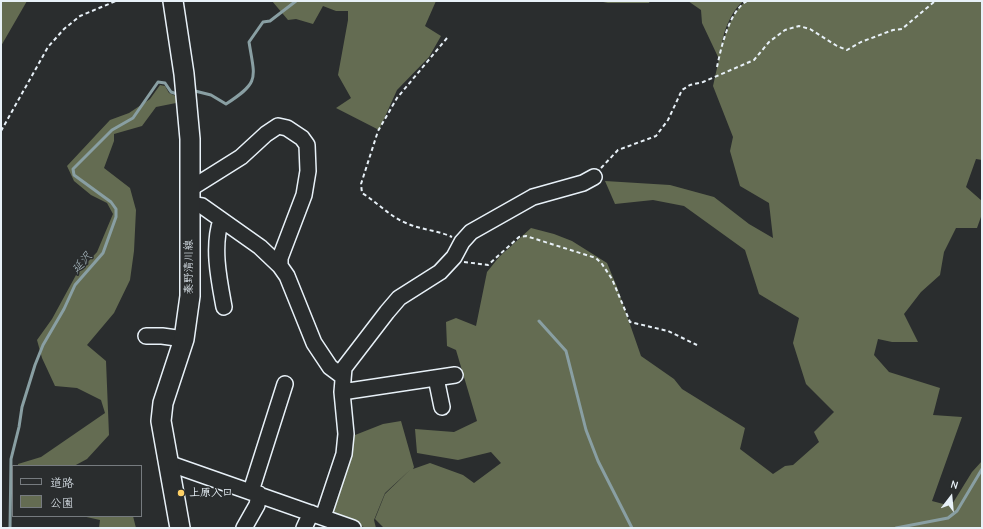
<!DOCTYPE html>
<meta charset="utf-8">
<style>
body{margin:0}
#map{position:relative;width:983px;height:529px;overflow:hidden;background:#2a2d2e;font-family:"Comic Neue","Klee One",sans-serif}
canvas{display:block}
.frame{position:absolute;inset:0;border:2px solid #e8f1f8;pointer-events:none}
.legend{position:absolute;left:12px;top:465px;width:130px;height:52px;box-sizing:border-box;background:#2a2d2e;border:1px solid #767b7f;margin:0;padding:5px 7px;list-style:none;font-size:12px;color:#e8f1f8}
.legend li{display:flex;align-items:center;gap:8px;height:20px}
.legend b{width:20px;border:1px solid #767b7f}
.north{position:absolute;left:931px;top:477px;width:40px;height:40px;-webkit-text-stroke:3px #2a2d2e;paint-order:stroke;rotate:16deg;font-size:11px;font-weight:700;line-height:16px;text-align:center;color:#e8f1f8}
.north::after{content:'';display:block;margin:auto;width:14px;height:18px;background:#e8f1f8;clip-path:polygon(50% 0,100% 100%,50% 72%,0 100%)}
</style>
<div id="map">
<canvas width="983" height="529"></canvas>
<div class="frame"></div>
<ul class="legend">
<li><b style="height:5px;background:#2a2d2e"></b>道路</li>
<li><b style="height:11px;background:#646c52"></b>公園</li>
</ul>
<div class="north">N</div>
</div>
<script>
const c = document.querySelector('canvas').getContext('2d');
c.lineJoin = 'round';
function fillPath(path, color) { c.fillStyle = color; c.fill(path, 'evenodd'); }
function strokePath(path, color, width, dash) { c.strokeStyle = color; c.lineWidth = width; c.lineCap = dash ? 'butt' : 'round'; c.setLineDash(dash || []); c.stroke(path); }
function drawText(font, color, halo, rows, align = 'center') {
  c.font = font + ' "Comic Neue","Klee One",sans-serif'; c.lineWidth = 3; c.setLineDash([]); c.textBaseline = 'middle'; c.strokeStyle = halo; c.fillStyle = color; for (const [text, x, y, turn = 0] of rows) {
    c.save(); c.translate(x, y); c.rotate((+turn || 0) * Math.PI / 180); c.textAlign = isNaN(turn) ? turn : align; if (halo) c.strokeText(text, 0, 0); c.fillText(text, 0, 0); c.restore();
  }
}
const green = new Path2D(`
 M1,1H27L1,46Z
 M272,1H436L425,26L441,36L429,57L397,90L379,130L336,108L351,98L338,75L348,20V11H336L323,6L313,24L296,19L288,20Z
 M598,1H650L649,3H608Z
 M688,1H744C733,8 723,31 722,45C727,30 733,9 747,1H982V160L976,159L966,187L982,201V214L977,228H956L944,252L940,275L921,292L904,314L918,342H892L878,339L874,355L889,372L940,388L933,415L962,417L932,501L951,506L972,472L982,461V528H384L375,519L385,494L411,469L385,493L374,520L376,528H366L331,513L350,437L383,424L401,421L414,467L413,469L430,463L463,475L474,483L501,463L491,452L458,460L417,453L415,429L454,432L477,421L456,350L447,346L446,322L456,318L476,326L487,272L499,257L531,228L554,234L572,241L607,263L617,287L641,356L674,379L682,389L745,428L740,449L773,474L785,466L793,465L819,442L814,432L834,412L806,384L793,343L799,318L759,294L745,250L684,206L653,200L615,204L605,181L670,185L714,197L749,224L773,238L769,203L740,186L730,151L733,137L713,86L719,59L702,23L701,10Z
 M160,85L165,86L169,93L178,97L176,103L156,107L142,126L114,134V141L104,168L130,188L136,210L134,251L130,280L114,313L87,345L106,361L109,435L87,459L74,466H18V464L41,457L105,413L101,400L77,388L55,386L42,358L37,340L52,319L76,275L97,252L113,214L107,203L91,195L74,181L67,166L110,120L129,113L150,99Z
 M82,516H133L136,528H99L100,520Z`);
const stream = new Path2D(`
 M195,91L211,95L226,104C260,82 255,79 249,42L263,22L270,21L296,1
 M539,321L566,351L586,430L598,461L632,528
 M10,528L11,459L19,427L22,407L35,365L43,345L64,309L75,285L103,253L116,217V209L111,202L74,175L73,169L112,130L133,118L158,82L165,83L171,92L177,94
 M896,528L948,518L957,511L982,469`);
const path = new Path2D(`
 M447,38L397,98L378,131L361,184L362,193C377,202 389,216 406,223C421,230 437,230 452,237
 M717,67C721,48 729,11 747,1
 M1,131L48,47L64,29L80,16L116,1
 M601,168L618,150L656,136L668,120L682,90L690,85L703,82L754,60L769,42L785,30L799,26L810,29L837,46L847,50L861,42L893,30L902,29L935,1
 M464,262L488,265L519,237L526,236L596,258L602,264L612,279L630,322L668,331L697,345`);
const minor = new Path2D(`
 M190,189L241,157L266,134L278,126L287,128L302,138L307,145L308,171L304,195L280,258V266
 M189,204L202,206L260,247L280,266L287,276L314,343L330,367L342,376
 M221,220C212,247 219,280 224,307
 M146,336H162L184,339
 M436,378L442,407
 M342,392L455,375
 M168,463L353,528
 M251,491L285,384
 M323,517L344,454L346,434L342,392L344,368L387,312L399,298L440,272L454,257L462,242L471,232L533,197L583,183L594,177
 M244,528L257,505L259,494
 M304,528L311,513`);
const major = new Path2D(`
 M173,1L184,74L190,139V296L184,339L163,403L161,421L180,528`);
const markers = [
 [181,493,4,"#ffd166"]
];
const streetNames = [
 ["秦野清川線",189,267,-90]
];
const poiNames = [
 ["上原入口",189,493]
];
const waterNames = [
 ["延沢",82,263,-49]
];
fillPath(green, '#646c52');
strokePath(stream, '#899fa3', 3);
strokePath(minor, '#e8f1f8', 18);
strokePath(major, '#e8f1f8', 22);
strokePath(path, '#e8f1f8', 2, [4, 3]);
strokePath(minor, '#2a2d2e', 15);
strokePath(major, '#2a2d2e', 19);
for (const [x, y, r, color] of markers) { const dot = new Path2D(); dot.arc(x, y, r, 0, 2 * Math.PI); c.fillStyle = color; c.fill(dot); strokePath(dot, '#2a2d2e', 1.5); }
drawText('11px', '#e8f1f8', '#2a2d2e', streetNames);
drawText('bold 11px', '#e8f1f8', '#2a2d2e', poiNames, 'left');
drawText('italic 12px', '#a9bac0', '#2a2d2e', waterNames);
</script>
